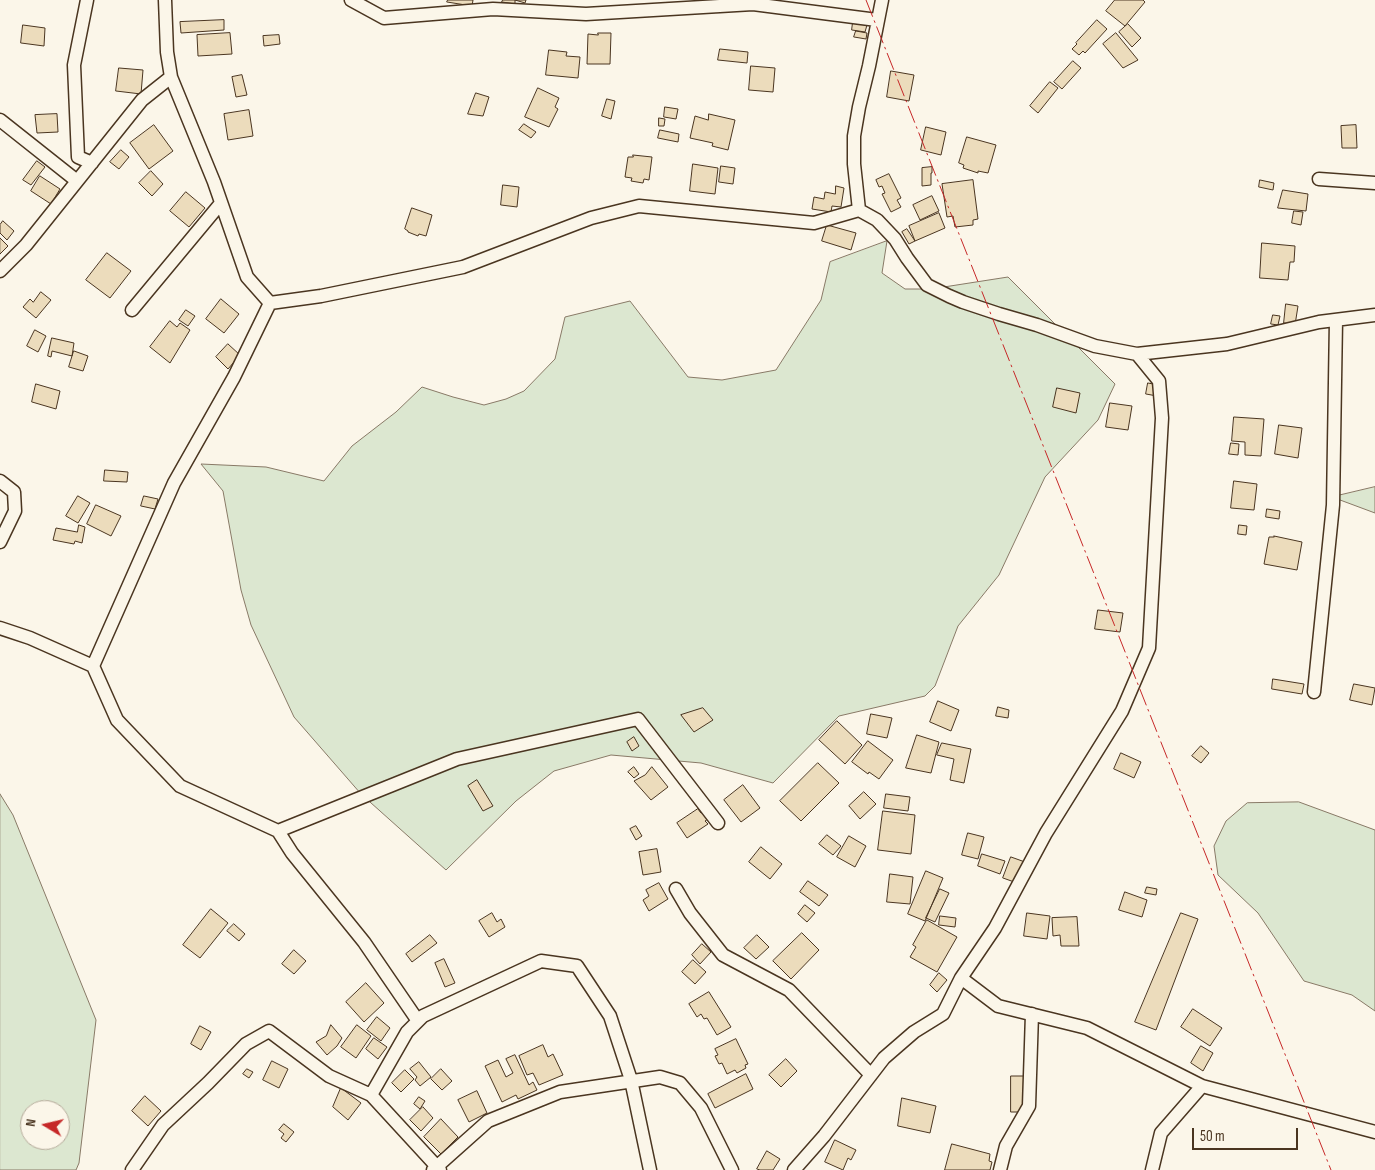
<!DOCTYPE html>
<style>
body{margin:0}
#map{position:relative;width:1375px;height:1170px;overflow:hidden;background:#fbf6e9;font-family:"Sofia Sans Condensed",sans-serif}
canvas{display:block}
.north{position:absolute;left:20px;top:1100px;width:50px;height:50px;box-sizing:border-box;background:#fbf6e9;border:1px solid #b4a999;border-radius:50%;rotate:279deg;font-size:14px;font-weight:700;line-height:20px;text-align:center;color:#4a3520}
.north::after{content:'';display:block;margin:auto;width:18px;height:22px;background:#c62828;clip-path:polygon(50% 0,100% 100%,50% 72%,0 100%)}
.scale{position:absolute;left:1192px;top:1128px;width:106px;height:22px;box-sizing:border-box;border:2px solid #4a3520;border-top:0;padding-left:6px;font-size:15px;line-height:18px;white-space:nowrap;color:#4a3520;-webkit-text-stroke:4px #fbf6e9;paint-order:stroke}
</style>
<div id="map">
<canvas width="1375" height="1170"></canvas>
<div class="north">N</div>
<div class="scale">50 m</div>
</div>
<script>
const c = document.querySelector('canvas').getContext('2d');
c.lineJoin = 'round';
function fillPath(path, color) { c.fillStyle = color; c.fill(path, 'evenodd'); }
function strokePath(path, color, width, dash) { c.strokeStyle = color; c.lineWidth = width; c.lineCap = dash ? 'butt' : 'round'; c.setLineDash(dash || []); c.stroke(path); }
const green = new Path2D(`
 M887,241L882,273L905,289H931L1008,277L1115,384L1098,420L1045,477L999,575L958,626L935,686L925,696L839,716L773,783L701,763L611,755L554,771L516,801L446,870L361,794L294,717L251,625L241,590L223,491L201,464L266,467L324,481L352,446L396,412L422,387L453,397L484,405L506,399L524,391L555,359L565,317L630,301L688,377L722,380L776,370L821,300L830,262Z
 M1375,487V513L1332,497Z
 M0,794L13,815L96,1020L79,1163L76,1170H0ZM30,1110H60V1140H30Z
 M1299,802L1375,830V1011L1352,995L1304,981L1258,913L1218,875L1214,846L1226,821L1247,803Z`);
const building = new Path2D(`
 M448,0H473L472,6L447,2Z
 M503,0H526L525,3L515,0V4L502,2Z
 M1115,0H1143L1145,2L1125,26L1106,11Z
 M224,20V30L181,33L180,22Z
 M1097,20L1107,29L1085,53L1083,51L1079,55L1072,49L1077,44L1076,43Z
 M853,22L867,25L865,32L852,30Z
 M1128,24L1141,38L1132,47L1119,32Z
 M23,25L45,28L44,46L21,43Z
 M856,31L867,33L866,39L854,37Z
 M230,33L232,54L198,56L197,35Z
 M598,33H611L610,64H587L588,34L598,35Z
 M1116,33L1138,60L1123,68L1103,44Z
 M279,35L280,44L264,46L263,36Z
 M720,49L748,52L747,63L718,60Z
 M549,50L567,52L566,56L580,57L578,78L546,75Z
 M1073,61L1081,68L1062,89L1054,82Z
 M751,66L775,68L773,92L749,90Z
 M119,68L143,70L141,94L116,91Z
 M891,71L914,75L909,101L887,97Z
 M242,75L247,95L236,97L232,77Z
 M1050,82L1058,88L1038,113L1030,106Z
 M538,88L559,98L555,107L558,109L549,127L525,117Z
 M476,93L489,97L483,116L468,114Z
 M607,99L615,101L611,119L602,116Z
 M665,107L678,109L676,119L664,117Z
 M249,110L253,136L228,140L224,114Z
 M57,114L58,132L37,133L35,115Z
 M709,114L735,120L728,150L712,146L713,143L690,138L695,116L708,120Z
 M659,118L665,119L664,126H659Z
 M524,124L536,132L531,138L519,130Z
 M154,125L173,151L149,169L130,143Z
 M1356,125L1357,148H1342L1341,126Z
 M926,127L946,132L941,155L921,150Z
 M660,130L679,134L678,142L658,138Z
 M967,137L996,145L988,173L978,171V173L963,168L964,165L959,163Z
 M121,150L129,157L119,169L110,162Z
 M633,155L652,157L649,180L644,179L643,183L631,181L632,178L625,177L628,157H633Z
 M37,161L45,167L31,185L23,180Z
 M693,164L718,168L715,194L690,191Z
 M721,166L735,168L733,184L719,182Z
 M932,167V173H931V185L922,186V168Z
 M151,171L163,184L152,196L139,183Z
 M889,174L901,198L897,200L901,207L891,212L882,194L885,193L882,186L879,187L876,180Z
 M40,176L60,189L51,204L31,191Z
 M973,180L978,219L973,220V225L955,227L953,216L947,217L942,184Z
 M1260,180L1274,183L1273,190L1259,187Z
 M503,185L519,187L517,207L501,205Z
 M836,186L844,188L841,207L832,206L831,212L812,209L814,197L824,199L825,192L835,194Z
 M1283,190L1308,194L1306,211L1278,208Z
 M186,192L205,208L189,227L170,211Z
 M932,196L939,211L920,220L913,205Z
 M412,208L432,215L426,236L419,234L418,236L408,232V231L405,229Z
 M1294,211L1303,212L1301,225L1292,223Z
 M939,213L945,228L915,241L909,226Z
 M3,221L14,231L7,240L0,233V225Z
 M827,225L856,233L851,250L822,241Z
 M907,229L915,241L909,244L902,232Z
 M0,238L8,246L0,254Z
 M1262,243L1295,246L1294,262H1290L1288,280L1260,278Z
 M107,253L131,271L110,298L86,280Z
 M41,292L51,300L36,318L23,307L30,299L33,302Z
 M221,299L239,314L224,333L206,319Z
 M1286,304L1298,306L1295,325L1284,323Z
 M186,310L195,316L188,326L179,320Z
 M1273,315L1280,316L1278,325L1271,324Z
 M170,321L177,327L180,323L190,330L170,363L150,347Z
 M35,330L46,336L38,352L27,346Z
 M52,338L74,343L72,356L52,351L51,357L48,356Z
 M228,344L240,355L228,369L216,357Z
 M74,351L88,356L83,371L69,367Z
 M1148,383L1158,385L1157,396L1146,394Z
 M36,384L60,391L56,409L32,402Z
 M1057,388L1080,393L1076,413L1053,407Z
 M1110,403L1132,406L1128,430L1106,427Z
 M1234,417L1264,419L1261,456L1245,455V442L1232,441Z
 M1279,425L1302,428L1298,458L1275,454Z
 M1231,443L1239,444L1238,455L1229,454Z
 M105,470L128,472L127,482L104,481Z
 M1234,481L1257,484L1254,510L1231,508Z
 M78,496L90,503L78,523L66,516Z
 M144,496L158,499L155,509L141,506Z
 M96,505L121,516L111,536L87,524Z
 M1267,509L1280,511L1279,519L1266,517Z
 M79,525L85,527L82,543L75,541L74,544L53,540L56,528L77,532Z
 M1239,525L1247,526L1246,535L1238,534Z
 M1274,536L1302,542L1297,570L1264,564L1269,537H1274Z
 M1098,610L1123,613L1120,632L1095,629Z
 M1273,679L1304,684L1302,694L1272,689Z
 M1354,684L1375,688L1372,705L1350,700Z
 M938,701L959,710L951,731L930,722Z
 M998,707L1009,710L1008,718L996,716Z
 M703,708L713,720L694,732L681,715Z
 M871,714L892,718L887,738L867,734Z
 M837,721L862,745L845,764L819,740Z
 M917,735L939,742L931,773L906,768Z
 M634,737L639,746L632,751L627,742Z
 M868,741L893,760L879,779L869,772L868,774L852,762Z
 M942,743L971,749L964,783L950,780L954,759L937,755Z
 M1201,746L1209,753L1201,763L1192,756Z
 M1121,753L1141,762L1134,778L1114,769Z
 M818,763L839,783L801,821L780,801Z
 M634,767L639,774L634,778L628,772Z
 M652,767L668,787L651,800L634,781L645,775Z
 M477,780L493,806L483,811L468,786Z
 M743,785L760,808L741,822L724,800Z
 M864,792L876,804L860,819L849,806Z
 M886,794L910,797L908,811L884,808Z
 M698,809L701,813L703,812L708,819L705,821L708,824L687,838L677,823Z
 M883,811L915,815L911,854L878,850Z
 M636,826L642,836L636,840L630,829Z
 M968,833L984,837L978,859L962,855Z
 M827,835L841,846L833,855L819,844Z
 M849,836L866,846L855,867L837,857Z
 M761,847L782,864L770,879L749,862Z
 M657,849L661,872L643,875L639,852Z
 M982,854L1005,861L1000,874L978,866Z
 M1011,857L1025,862L1017,883L1003,878Z
 M926,871L943,878L925,921L908,914Z
 M890,874L913,877L910,904L887,902Z
 M808,881L828,895L819,906L800,892Z
 M659,883L668,899L649,911L643,900L649,896L646,890Z
 M1147,887L1157,889L1156,895L1145,893Z
 M940,889L949,893L935,922L926,918Z
 M1125,892L1147,900L1142,917L1119,910Z
 M805,905L815,913L807,922L798,914Z
 M211,909L228,923L200,958L183,945Z
 M492,913L497,922L501,919L505,927L489,937L479,921Z
 M1027,913L1050,916L1047,939L1024,936Z
 M1181,913L1198,919L1156,1030L1135,1022Z
 M940,916L956,918L955,927L939,925Z
 M1077,917L1079,946H1061L1060,935L1053,936L1052,918Z
 M927,920L957,937L937,972L910,957L916,947L913,945Z
 M234,924L245,934L239,941L227,931Z
 M802,933L819,950L791,979L773,961Z
 M430,935L437,943L412,962L406,954Z
 M757,935L769,947L756,959L744,948Z
 M702,944L711,952L700,964L692,955Z
 M294,950L306,961L294,974L282,964Z
 M444,959L455,983L445,987L435,963Z
 M693,960L706,972L695,984L682,972Z
 M939,973L947,980L937,992L930,985Z
 M366,983L384,1003L364,1022L346,1002Z
 M709,992L731,1027L717,1035L707,1018L704,1019L701,1014L697,1017L689,1004Z
 M1193,1009L1222,1028L1210,1046L1181,1027Z
 M377,1017L390,1028L381,1041L367,1030Z
 M331,1025L342,1038L337,1046L327,1055L316,1042L326,1036Z
 M357,1025L371,1036L356,1058L341,1047Z
 M200,1026L211,1032L201,1050L191,1044Z
 M374,1038L387,1047L378,1059L366,1049Z
 M736,1039L748,1064L745,1065L746,1068L737,1073L735,1070L727,1074L722,1063L719,1064L715,1056L718,1055L715,1049Z
 M543,1045L548,1057L553,1054L563,1075L539,1085L533,1073L527,1075L519,1056Z
 M1201,1046L1213,1053L1203,1071L1191,1063Z
 M515,1055L529,1085L533,1082L537,1090L518,1099L516,1095L502,1102L485,1066L498,1060L506,1077L513,1073L506,1059Z
 M786,1059L797,1071L781,1087L769,1075Z
 M272,1061L288,1069L279,1088L263,1080Z
 M419,1062L431,1077L420,1086L415,1080L417,1077L410,1069Z
 M247,1069L253,1072L249,1078L243,1074Z
 M441,1069L452,1081L442,1090L431,1079Z
 M405,1070L414,1079L401,1092L392,1083Z
 M746,1074L753,1089L715,1108L708,1094Z
 M1011,1076H1025V1112H1011Z
 M341,1088L361,1103L348,1120L333,1107Z
 M477,1091L487,1113L469,1122L458,1100Z
 M145,1096L161,1111L148,1126L132,1111Z
 M419,1097L425,1101L420,1109L414,1104Z
 M902,1098L936,1106L930,1133L898,1126Z
 M423,1107L433,1118L421,1131L410,1120Z
 M441,1119L458,1137L441,1154L424,1137Z
 M284,1124L294,1132L286,1142L281,1138L284,1134L279,1130Z
 M835,1140L856,1150L851,1160L848,1158L843,1170L825,1162Z
 M952,1144L990,1154L989,1161L992,1162L990,1170H945Z
 M767,1151L780,1159L773,1170H760L757,1169Z`);
const street = new Path2D(`
 M87,0L74,65L78,157L92,163
 M165,0L167,52L171,77L214,182L247,277L270,303L321,296L463,267L591,218L639,206L814,223L859,210
 M351,0L384,18L493,9L586,14L753,4L877,20
 M0,120L77,181
 M1319,179L1375,183
 M0,271L26,245L142,100L171,77
 M132,310L221,203
 M1137,354L1227,344L1319,322L1375,315
 M0,481L14,492L15,511L0,542
 M0,628L30,638L93,666L117,720L180,786L278,831L292,853L364,942L418,1021
 M93,666L174,483L234,377L270,303
 M1314,692L1333,505L1336,320
 M278,831L457,759L638,719L718,823
 M676,889L690,913L723,955L789,990L871,1075
 M961,978L998,1006L1087,1028L1202,1086L1375,1132
 M371,1095L407,1032L423,1016L541,961L577,966L610,1016L631,1080L650,1170
 M132,1170L163,1125L208,1083L246,1044L269,1031L329,1076L371,1095L440,1170
 M433,1170L488,1121L560,1092L660,1077L680,1083L701,1108L732,1170
 M794,1170L824,1136L884,1058L914,1032L943,1014L961,978L995,928L1046,833L1122,711L1149,648L1162,418L1159,381L1137,354L1095,346L1037,325L999,314L963,302L949,296L927,285L907,258L895,239L877,220L859,210L854,164V136L859,107L869,66L882,0
 M1000,1170L1006,1146L1029,1106L1032,1014
 M1152,1170L1161,1133L1202,1086`);
const power = new Path2D(`
 M866,0L1331,1170`);
fillPath(green, '#dce7d0');
strokePath(green, '#887966', 1);
fillPath(building, '#ecdcbc');
strokePath(building, '#4a3520', 1);
strokePath(street, '#4a3520', 15);
strokePath(street, '#fbf6e9', 12);
strokePath(power, '#c62828', 1, [18, 4, 2.5, 4]);
</script>
